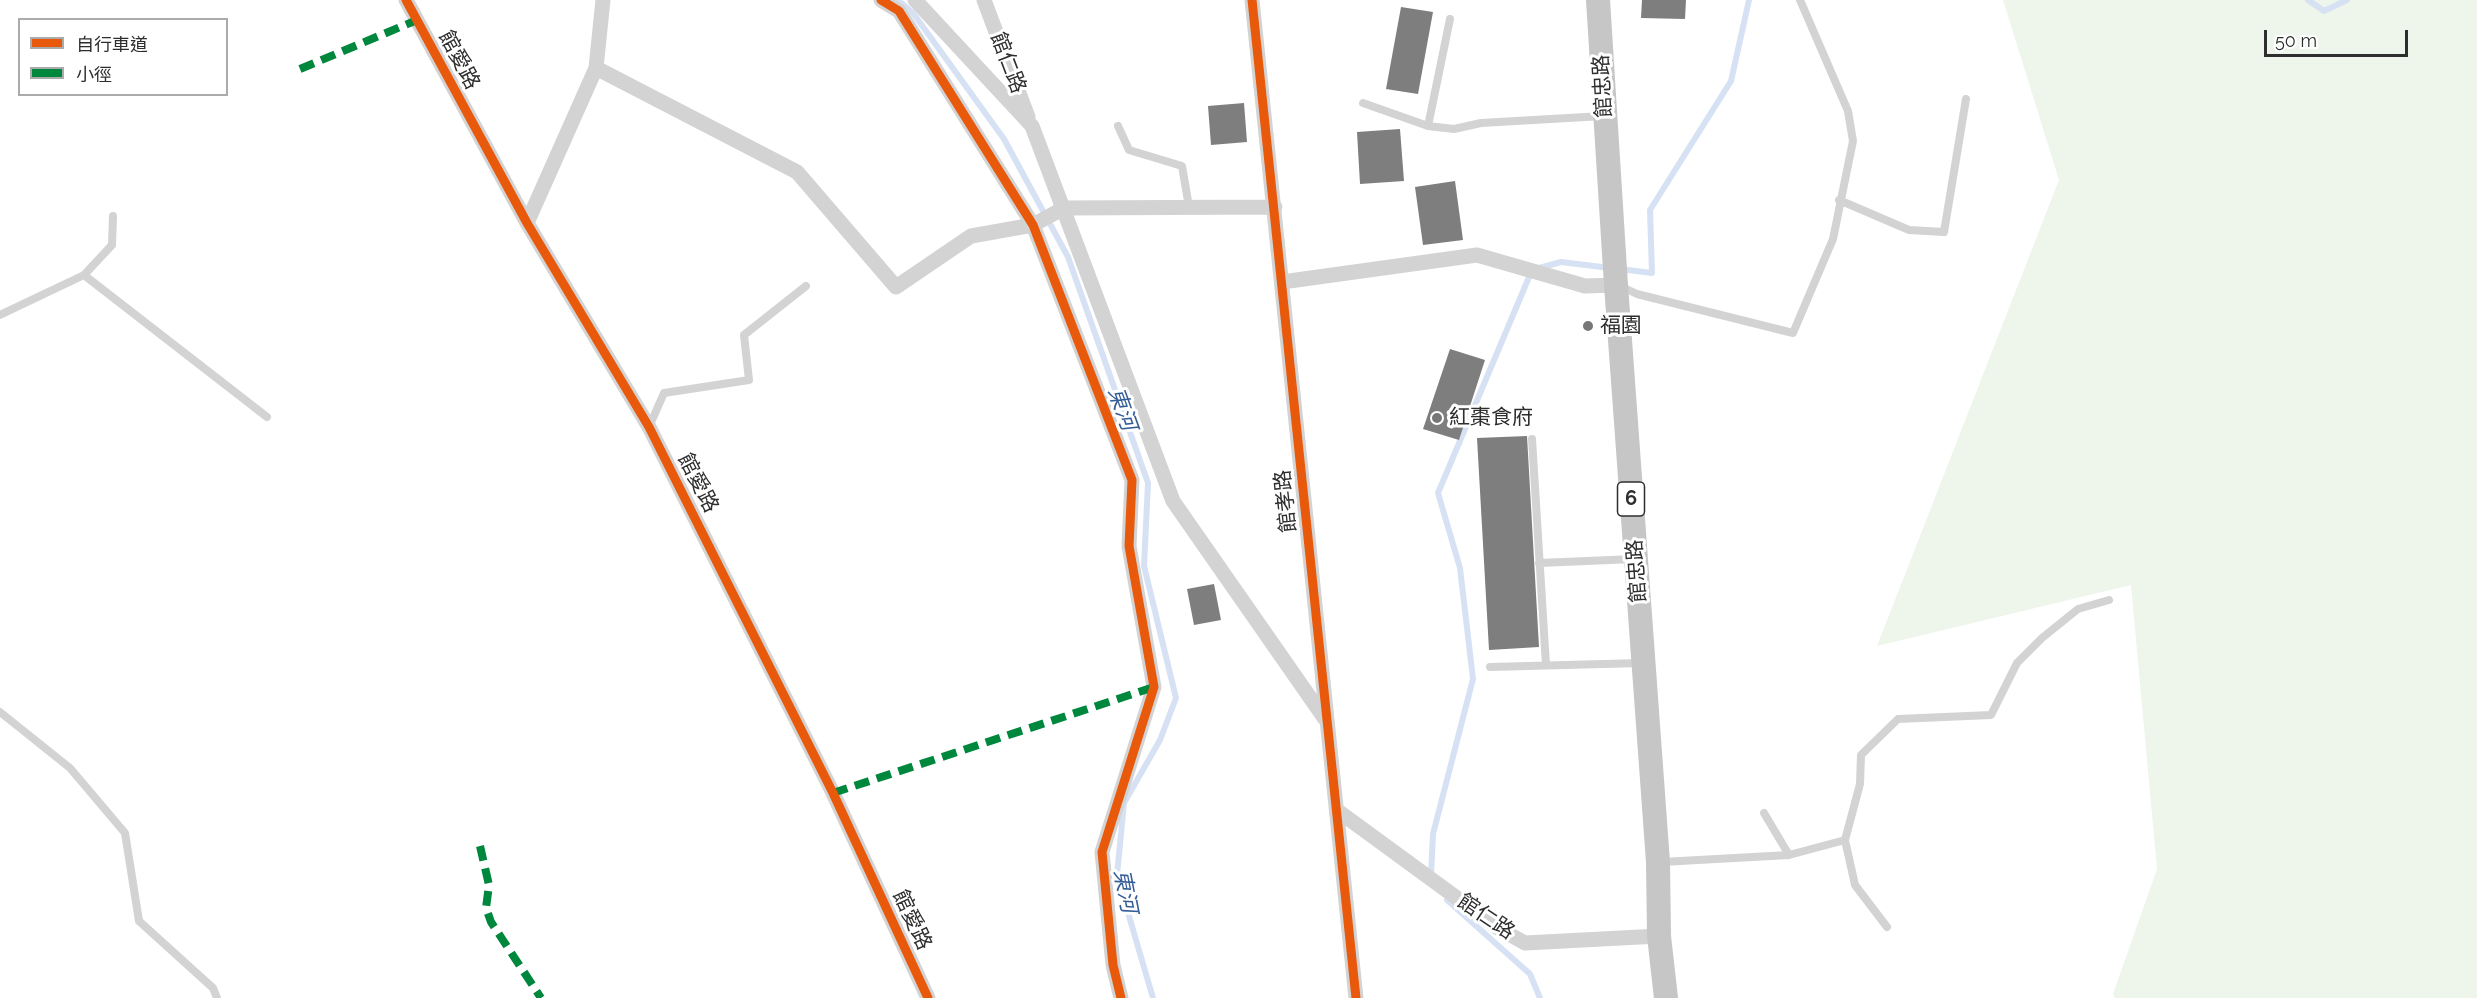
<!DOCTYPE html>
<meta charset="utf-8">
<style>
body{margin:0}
#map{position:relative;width:2477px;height:998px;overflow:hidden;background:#fff;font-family:Raleway,"Noto Sans TC",sans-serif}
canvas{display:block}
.legend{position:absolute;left:18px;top:18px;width:210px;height:78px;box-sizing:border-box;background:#fff;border:2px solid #ababab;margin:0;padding:8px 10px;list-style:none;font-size:18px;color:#2e2e2e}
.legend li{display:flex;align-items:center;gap:12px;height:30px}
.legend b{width:30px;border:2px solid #ababab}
.scale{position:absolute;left:2264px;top:30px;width:144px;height:27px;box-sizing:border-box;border:3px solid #2e2e2e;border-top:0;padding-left:8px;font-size:18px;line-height:21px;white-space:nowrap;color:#2e2e2e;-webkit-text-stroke:4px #fff;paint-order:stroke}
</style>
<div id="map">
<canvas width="2477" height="998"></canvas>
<ul class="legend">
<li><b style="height:8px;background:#e8590c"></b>自行車道</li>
<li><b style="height:8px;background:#00873e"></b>小徑</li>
</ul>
<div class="scale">50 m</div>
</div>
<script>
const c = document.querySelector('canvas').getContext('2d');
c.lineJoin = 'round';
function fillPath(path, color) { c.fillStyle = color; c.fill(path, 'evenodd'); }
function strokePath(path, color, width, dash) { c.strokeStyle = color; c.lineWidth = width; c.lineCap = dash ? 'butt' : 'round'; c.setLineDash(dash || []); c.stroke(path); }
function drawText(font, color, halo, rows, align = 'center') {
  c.font = font + ' Raleway,"Noto Sans TC",sans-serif'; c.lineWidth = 6; c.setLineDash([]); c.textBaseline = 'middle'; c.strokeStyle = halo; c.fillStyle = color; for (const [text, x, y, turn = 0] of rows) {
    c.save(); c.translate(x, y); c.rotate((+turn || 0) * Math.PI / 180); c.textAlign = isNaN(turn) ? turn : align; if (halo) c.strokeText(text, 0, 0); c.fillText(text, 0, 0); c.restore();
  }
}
const green = new Path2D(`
 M2003,0H2477V998H2115L2113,994L2157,869L2131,585L1877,646L2059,180Z`);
const stream = new Path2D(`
 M898,0L913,13L1004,139L1068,257L1148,483L1144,566L1176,698L1160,740L1124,803L1117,875L1153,998
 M2308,0L2324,11L2347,0
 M1620,269L1652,273L1650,210L1731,81L1749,0
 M1431,876L1433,834L1473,679L1460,568L1438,493L1532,270L1561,262L1610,268
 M1447,900L1530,974L1540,998`);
const building = new Path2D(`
 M1642,0H1686L1685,19L1641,18Z
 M1401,7L1433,12L1418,94L1386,89Z
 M1244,103L1247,142L1211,145L1208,106Z
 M1400,129L1404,181L1360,184L1357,132Z
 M1455,181L1463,240L1423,245L1415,187Z
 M1450,349L1485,360L1459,440L1423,429Z
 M1527,436L1539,647L1489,650L1477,438Z
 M1214,584L1221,620L1194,625L1187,589Z`);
const lane = new Path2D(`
 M1363,103L1428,126L1454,129L1481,123L1603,116
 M1118,126L1129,150L1182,166L1189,207
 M1428,126L1450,19
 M1839,200L1909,230L1944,232L1966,99
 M84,275L112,245L113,216
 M1620,286L1637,294L1793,333L1833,239L1853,141L1848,111L1800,0
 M0,315L84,275L267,417
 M649,427L664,393L749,380L744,335L806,286
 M1532,439L1546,665
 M1539,563L1634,559
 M1490,667L1641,663
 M0,712L70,768L125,833L139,921L213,988L217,998
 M1764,813L1789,855
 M1662,862L1789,855L1845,840
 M1887,927L1855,885L1845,840L1860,784L1861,755L1898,719L1991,715L2017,663L2042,638L2078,609L2109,600`);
const street = new Path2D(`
 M406,0L527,223L649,427L833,793L928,998
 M881,0L899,11L1033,225L1132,480L1129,546L1154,687L1102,852L1113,965L1121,998
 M915,0L1032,126L1173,501L1325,719
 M984,0L1028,117
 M1252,0L1356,998
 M596,68L797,172L896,287L971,236L1033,225L1064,208L1275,207
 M527,223L596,68L603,0
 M1282,282L1477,255L1585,286L1616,285
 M1338,811L1498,928L1525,943L1659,936`);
const primary = new Path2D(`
 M1598,0L1616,285L1658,862L1659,936L1666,998`);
const quiet = new Path2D(`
 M300,69L417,20
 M833,793L1154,687
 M480,846L489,885L486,908L491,922L541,998`);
const cycleway = new Path2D(`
 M406,0L527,223L649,427L833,793L928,998
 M881,0L899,11L1033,225L1132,480L1129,546L1154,687L1102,852L1113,965L1121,998
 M1252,0L1356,998`);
const markers = [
 [1588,326,6,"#777"],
 [1437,418,6,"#777"]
];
const shields = [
 [1631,499,27]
];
const shieldNames = [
 ["6",1631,499]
];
const streetNames = [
 ["館愛路",459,60,62],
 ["館仁路",1008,63,69],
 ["館忠路",1603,86,-93],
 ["館愛路",698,483,63],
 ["館孝路",1286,501,-96],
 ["館忠路",1637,571,-94],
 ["館仁路",1486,917,34],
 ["館愛路",912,920,65]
];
const poiNames = [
 ["福園",1600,326],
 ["紅棗食府",1449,418]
];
const waterNames = [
 ["東河",1122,409,70],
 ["東河",1125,891,79]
];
fillPath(green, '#eef5eb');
strokePath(stream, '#d6e2f4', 6);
fillPath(building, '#7e7e7e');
strokePath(lane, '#d3d3d3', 8);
strokePath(street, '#d3d3d3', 15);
strokePath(primary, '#c6c6c6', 24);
strokePath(quiet, '#00873e', 8, [15, 8]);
strokePath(cycleway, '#e8590c', 9);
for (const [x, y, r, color] of markers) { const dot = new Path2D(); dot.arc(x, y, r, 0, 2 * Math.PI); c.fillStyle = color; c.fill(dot); strokePath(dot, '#fff', 2); }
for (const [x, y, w] of shields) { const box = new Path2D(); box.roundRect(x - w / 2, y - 17, w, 34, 4.5); c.fillStyle = '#fff'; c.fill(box); strokePath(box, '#2e2e2e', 1.5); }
drawText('bold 20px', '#2e2e2e', null, shieldNames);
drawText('21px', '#2e2e2e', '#fff', streetNames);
drawText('21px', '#2e2e2e', '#fff', poiNames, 'left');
drawText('italic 22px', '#355e98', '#fff', waterNames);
</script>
